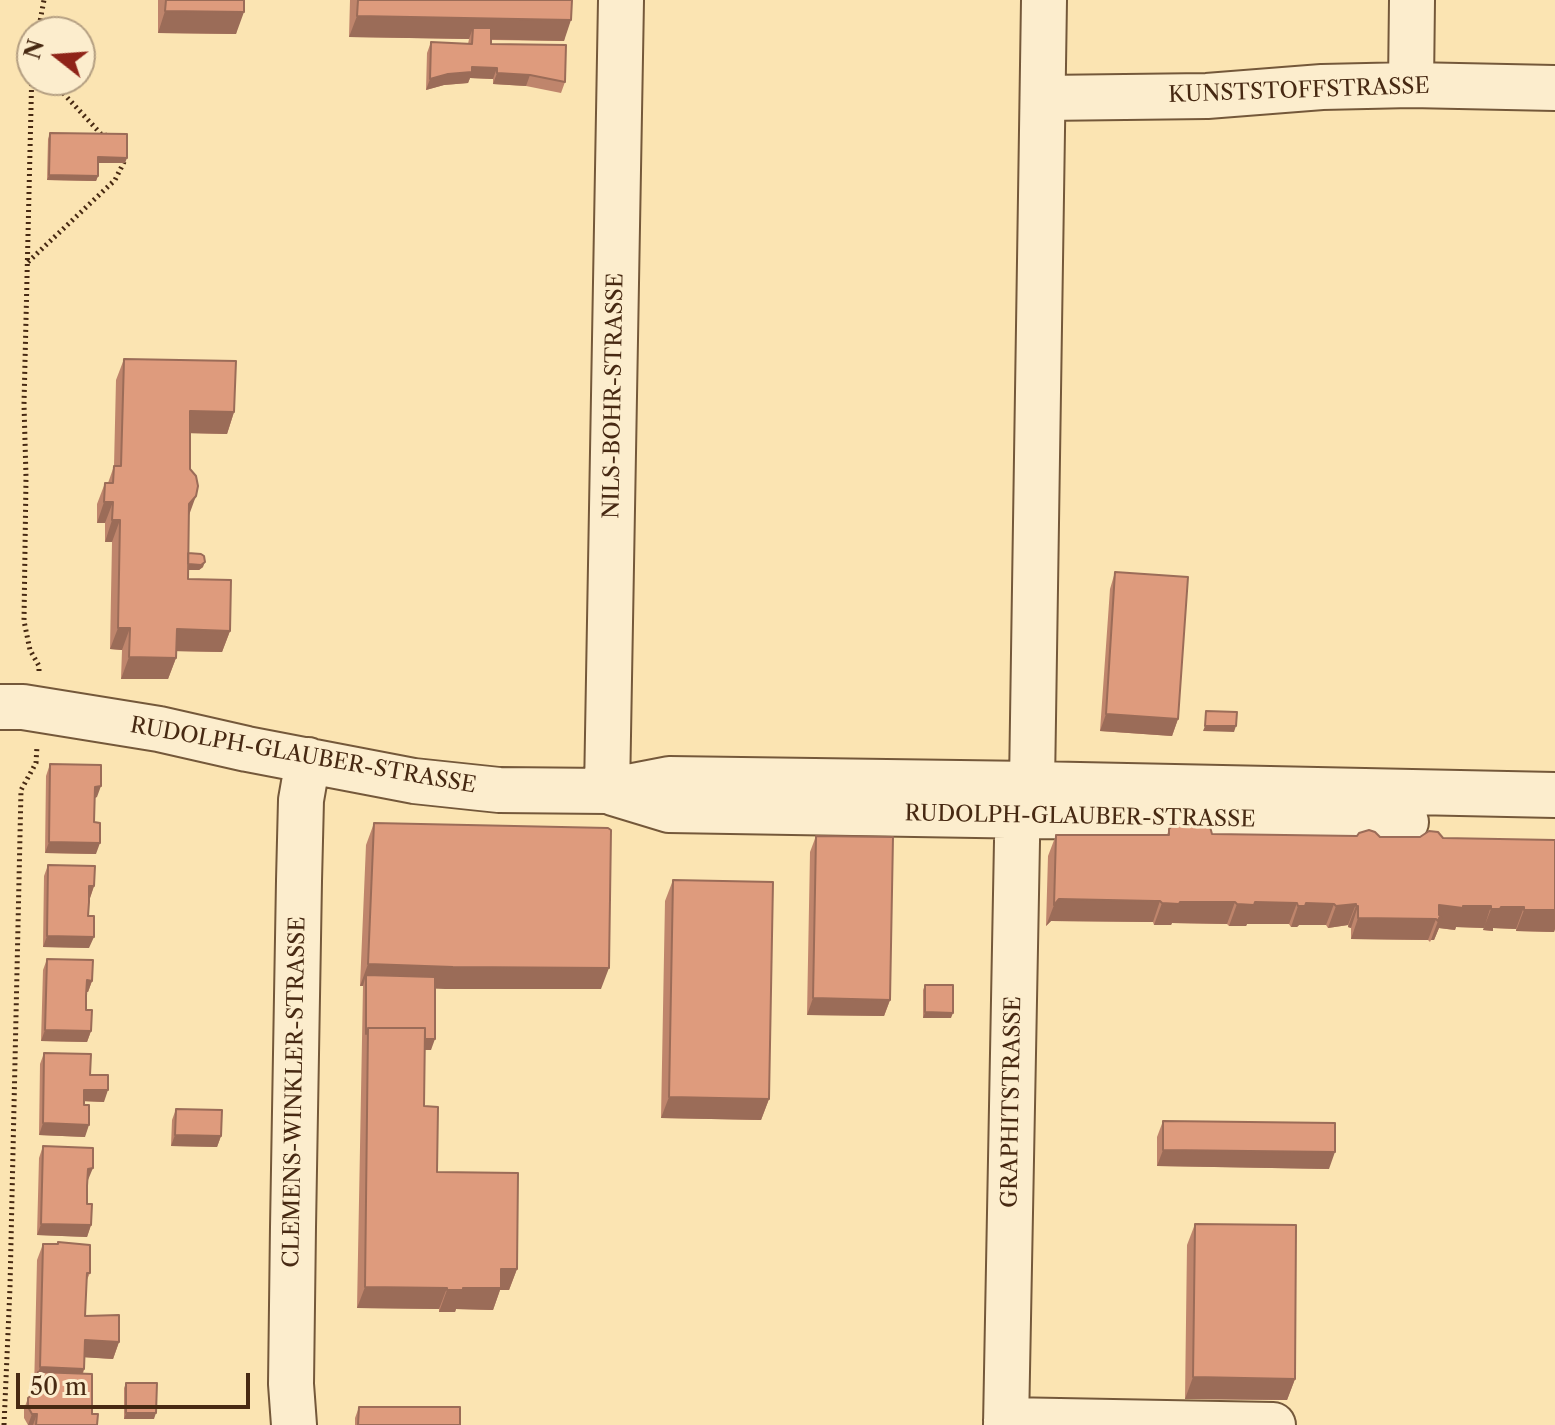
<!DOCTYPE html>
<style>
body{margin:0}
#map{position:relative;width:1555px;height:1425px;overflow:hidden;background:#fbe4b2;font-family:"Libre Caslon Text",serif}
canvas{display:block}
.north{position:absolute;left:16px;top:16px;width:80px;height:80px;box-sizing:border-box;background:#fcedcd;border:2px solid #b49f82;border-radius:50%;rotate:287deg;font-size:22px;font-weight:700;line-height:32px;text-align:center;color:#472912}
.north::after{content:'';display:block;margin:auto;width:28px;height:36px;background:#8f2418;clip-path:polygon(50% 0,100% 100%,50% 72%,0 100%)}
.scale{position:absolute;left:16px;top:1373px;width:234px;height:36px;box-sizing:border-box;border:4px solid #472912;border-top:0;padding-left:10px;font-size:24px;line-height:28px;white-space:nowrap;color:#472912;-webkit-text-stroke:6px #fcedcd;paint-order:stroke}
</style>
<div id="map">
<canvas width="1555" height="1425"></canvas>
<div class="north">N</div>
<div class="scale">50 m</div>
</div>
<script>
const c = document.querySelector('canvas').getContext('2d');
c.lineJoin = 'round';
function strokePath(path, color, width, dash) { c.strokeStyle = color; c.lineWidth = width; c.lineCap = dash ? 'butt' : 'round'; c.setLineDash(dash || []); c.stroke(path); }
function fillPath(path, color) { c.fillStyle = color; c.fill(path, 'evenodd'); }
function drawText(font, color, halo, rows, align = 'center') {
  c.font = font + ' "Libre Caslon Text",serif'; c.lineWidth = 6; c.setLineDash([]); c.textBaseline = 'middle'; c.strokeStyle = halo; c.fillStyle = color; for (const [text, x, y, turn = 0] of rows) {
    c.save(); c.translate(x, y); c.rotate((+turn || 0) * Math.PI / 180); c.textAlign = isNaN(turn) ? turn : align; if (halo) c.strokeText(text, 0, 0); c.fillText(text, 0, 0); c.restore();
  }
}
const path = new Path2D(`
 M38,32L44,0
 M32,66L24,404L26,477L24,621L30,650L39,666V672
 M51,80L101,134L106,135
 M28,262L115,180L125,160
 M4,1425L10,1287L21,790L36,763L37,746`);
const minor = new Path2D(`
 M1411,85L1412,0
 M1043,98L1207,96L1322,87L1411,85L1555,88
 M0,707H23L159,729L247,749L414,781L499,790L607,791L669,779L1032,784L1555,795
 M1032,784L1044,0
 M607,791L621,0
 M613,793L669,810L1406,822
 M1006,1420L1273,1425
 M294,1425L291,1384L293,1227L299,881L301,800L308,760
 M1006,1425L1018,788`);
const wall = new Path2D(`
 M158,0H244L236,34L158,33Z
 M350,0H572L564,41L491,40V44L565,82L561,93L526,86L493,84V79L470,78L468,83L444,85L426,90L427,53L431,42L468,44L469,39L349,37Z
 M50,133L125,163H98V176L96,181L47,180L48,139Z
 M124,359L234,412L227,434L190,433L188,553L203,567L199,570H188V579L230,631L222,652L176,651V658L168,679H121L122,650L110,649L112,542H105V523H97V504L105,483H108L114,466L116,380Z
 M1115,572L1178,719L1172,736L1100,731L1110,589Z
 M50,764L97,797L95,798L94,822L96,854L45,853L46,776Z
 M374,823L601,989L435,988L431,1050H425L424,1106L437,1172L517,1269L509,1290H500L493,1310L456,1309L455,1312H439V1309L357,1308L363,986H360L366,845Z
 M1169,829L1212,834L1443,838L1555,929L1554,932L1516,931V929L1493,928V931L1483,930L1484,928L1456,927L1455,930L1439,928L1434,940H1431L1430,942L1428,940L1351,939V928L1348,927V925L1328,928L1326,925H1299L1297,927H1291L1289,924H1247L1246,926H1229L1227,924L1172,923L1171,925H1154L1153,922H1148L1051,921L1046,926L1048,856L1056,835H1167Z
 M816,836L890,1000L884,1016L807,1015L810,852Z
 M48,865L94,886L90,898H89V948L43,947L44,876Z
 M673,880L769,1099L761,1120L661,1118L665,901Z
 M47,959L92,981L88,992H87L86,1010L91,1031L87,1042L41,1041L43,970Z
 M925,985L951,1018H923V990Z
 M44,1053L90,1075L104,1102L84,1101L85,1137L39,1135L40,1064Z
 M176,1109L221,1136L217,1147L171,1146L172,1120Z
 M1163,1121L1329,1169L1157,1166V1137Z
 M43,1146L88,1180H87V1204L91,1225L87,1237L37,1235L39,1158Z
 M1195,1224L1295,1379L1287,1400L1185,1399L1187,1245Z
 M43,1244L90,1273L86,1282L85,1316L119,1342L113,1359L85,1357L84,1369L83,1374L92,1414L97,1425H28L24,1418V1409L28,1398L34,1391L37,1260Z
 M126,1383L154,1419H124V1388Z
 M359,1407L460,1425H355V1418Z`);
const shadedWall = new Path2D(`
 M165,11L244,12L236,34L158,33Z
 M357,16L571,20L564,41L472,39L473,28L469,39L349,37Z
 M472,67L497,68L493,79L470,78L468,83L444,85L426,90L430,79Z
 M497,73L530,75L526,86L493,84Z
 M98,157L127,158L125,163H96Z
 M49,175L98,176L96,181L47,180Z
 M190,411L234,412L227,434L182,433Z
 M196,496L188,518L189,504Z
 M104,502H113L105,523H97Z
 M112,520H120L112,542H105Z
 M205,562L203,567L199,570H180L183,564Z
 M118,628H130L122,650L110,649Z
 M177,629L230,631L222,652L169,651Z
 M129,657L176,658L168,679H121Z
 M1106,714L1178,719L1172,736L1100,731Z
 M1205,726H1236L1234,732L1203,731Z
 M101,786L97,797L91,798L95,787Z
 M49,842L100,843L96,854L45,853Z
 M89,886H94L90,898L85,897Z
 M1059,899L1160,901L1153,922L1051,921L1046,926L1054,905Z
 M1180,902H1235L1227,924L1172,923L1171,925H1154L1162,903Z
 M1255,902L1297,903L1289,924H1247L1246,926H1229L1237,904Z
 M1306,903L1334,904L1326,925H1299L1297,927H1291L1298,906Z
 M1356,904L1348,925L1328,928L1336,906Z
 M1439,905L1491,906L1484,928L1456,927L1455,930L1439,928L1434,940H1431L1438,921L1436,919L1428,940L1351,939L1358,918Z
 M1356,906H1358L1351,928L1348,927Z
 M1501,907H1524L1516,929L1493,928V931L1483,930L1491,909Z
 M1524,910H1555V929L1554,932L1516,931Z
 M47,936L94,937L89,948L43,947Z
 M368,964L609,968L601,989H445L366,986V975L363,986H360Z
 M87,980L92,981L88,992H83Z
 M813,998L890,1000L884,1016L807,1015Z
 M925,1012L953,1013L951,1018H923Z
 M45,1030L91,1031L87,1042L41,1041Z
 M368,1038L435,1039L431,1050L368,1049Z
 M84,1090H108L104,1102L80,1101Z
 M669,1097L769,1099L761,1120L661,1118Z
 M43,1123L89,1125L85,1137L39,1135Z
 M175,1135L221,1136L217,1147L171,1146Z
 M1163,1150L1335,1152L1329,1169L1157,1166Z
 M93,1168L88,1180H84L88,1169Z
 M41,1224L91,1225L87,1237L37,1235Z
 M501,1269H517L509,1290H500L493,1310L456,1309L455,1312H439L447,1290L463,1288Z
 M365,1287L447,1288L439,1309L357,1308Z
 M85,1340L119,1342L113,1359L79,1357Z
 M40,1367L84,1369L78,1385L38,1372L34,1384Z
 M1193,1377L1295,1379L1287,1400L1185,1399Z
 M126,1413H156L154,1419H124Z
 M32,1414H37L33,1425H28Z`);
const building = new Path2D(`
 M166,0H244V12L165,11Z
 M358,0H572L571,20L357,16Z
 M473,28H491V44L566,45L565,82L530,75L497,73V68L472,67V72L448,74L430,79L431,42L472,44Z
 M50,133L127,134V158L98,157V176L49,175Z
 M124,359L236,361L234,412L190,411V469L196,476L198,486L196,496L189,504L188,579L231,580L230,631L177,629L176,658L129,657L130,628H118L120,520H112L113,502H104L105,483H113L114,466H121Z
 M188,553L201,554L204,556L205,562L201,565L188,564Z
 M1115,572L1188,577L1178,719L1106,714Z
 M1206,711L1237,712L1236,726H1205Z
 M50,764L101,765V786L95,787L94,822L100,823V843L49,842Z
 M374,823L608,828L611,830L609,968L453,967L368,964Z
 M1174,824H1204L1210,827L1212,834L1357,836L1359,833L1369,830L1375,832L1380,837H1420L1429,831L1438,832L1443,838L1555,840V910H1524V907H1501L1500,909H1491V906H1463V908L1439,905V915L1442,919L1439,918L1438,921L1436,919L1358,918V906H1356V904L1336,906L1334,904L1306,903L1305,906H1298L1297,903L1255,902L1254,905L1237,904L1235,902H1180L1179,904L1162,903L1160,901H1155L1059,899L1054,905L1056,835H1169V829Z
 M816,836L893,837L890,1000L813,998Z
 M48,865L95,866L94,886H89V902L88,916H94V937L47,936Z
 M673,880L773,882L769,1099L669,1097Z
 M47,959L93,960L92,981L87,980L86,996V1010H92L91,1031L45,1030Z
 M366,975L435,977V1039H425V1028H368L366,1034Z
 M925,985H953V1013L925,1012Z
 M368,1028H425L424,1106L438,1107L437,1172L518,1173L517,1269H501V1288H463V1290H447V1288L365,1287Z
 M44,1053L91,1054L90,1075H108V1090H84V1105H89V1125L43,1123Z
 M176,1109L222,1110L221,1136L175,1135Z
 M1163,1121L1335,1123V1152L1163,1150Z
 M43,1146L93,1148V1168L88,1169L87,1186V1204H92L91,1225L41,1224Z
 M1195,1224L1296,1225L1295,1379L1193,1377Z
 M58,1242L90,1245V1273H87L85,1316L119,1315V1342L85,1340L84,1369L40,1367L43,1244H58Z
 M38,1372L92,1374V1414H98L97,1425H36L37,1414H32L28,1407V1398L33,1394V1391H37Z
 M126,1383H157L156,1413H126Z
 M359,1407H460V1425H358Z`);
const streetNames = [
 ["KUNSTSTOFFSTRASSE",1299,91,-2],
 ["NILS-BOHR-STRASSE",614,396,-89],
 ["RUDOLPH-GLAUBER-STRASSE",303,756,10],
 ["RUDOLPH-GLAUBER-STRASSE",1080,817,1],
 ["CLEMENS-WINKLER-STRASSE",295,1092,-89],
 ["GRAPHITSTRASSE",1012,1102,-89]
];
strokePath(minor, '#74583a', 48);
strokePath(path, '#472912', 5, [2, 4]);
strokePath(minor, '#fcedcd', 44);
fillPath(wall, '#bf856c');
fillPath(shadedWall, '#9b6c58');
fillPath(building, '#de9b7d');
strokePath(building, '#9b6c58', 2);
drawText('22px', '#472912', '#fcedcd', streetNames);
</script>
